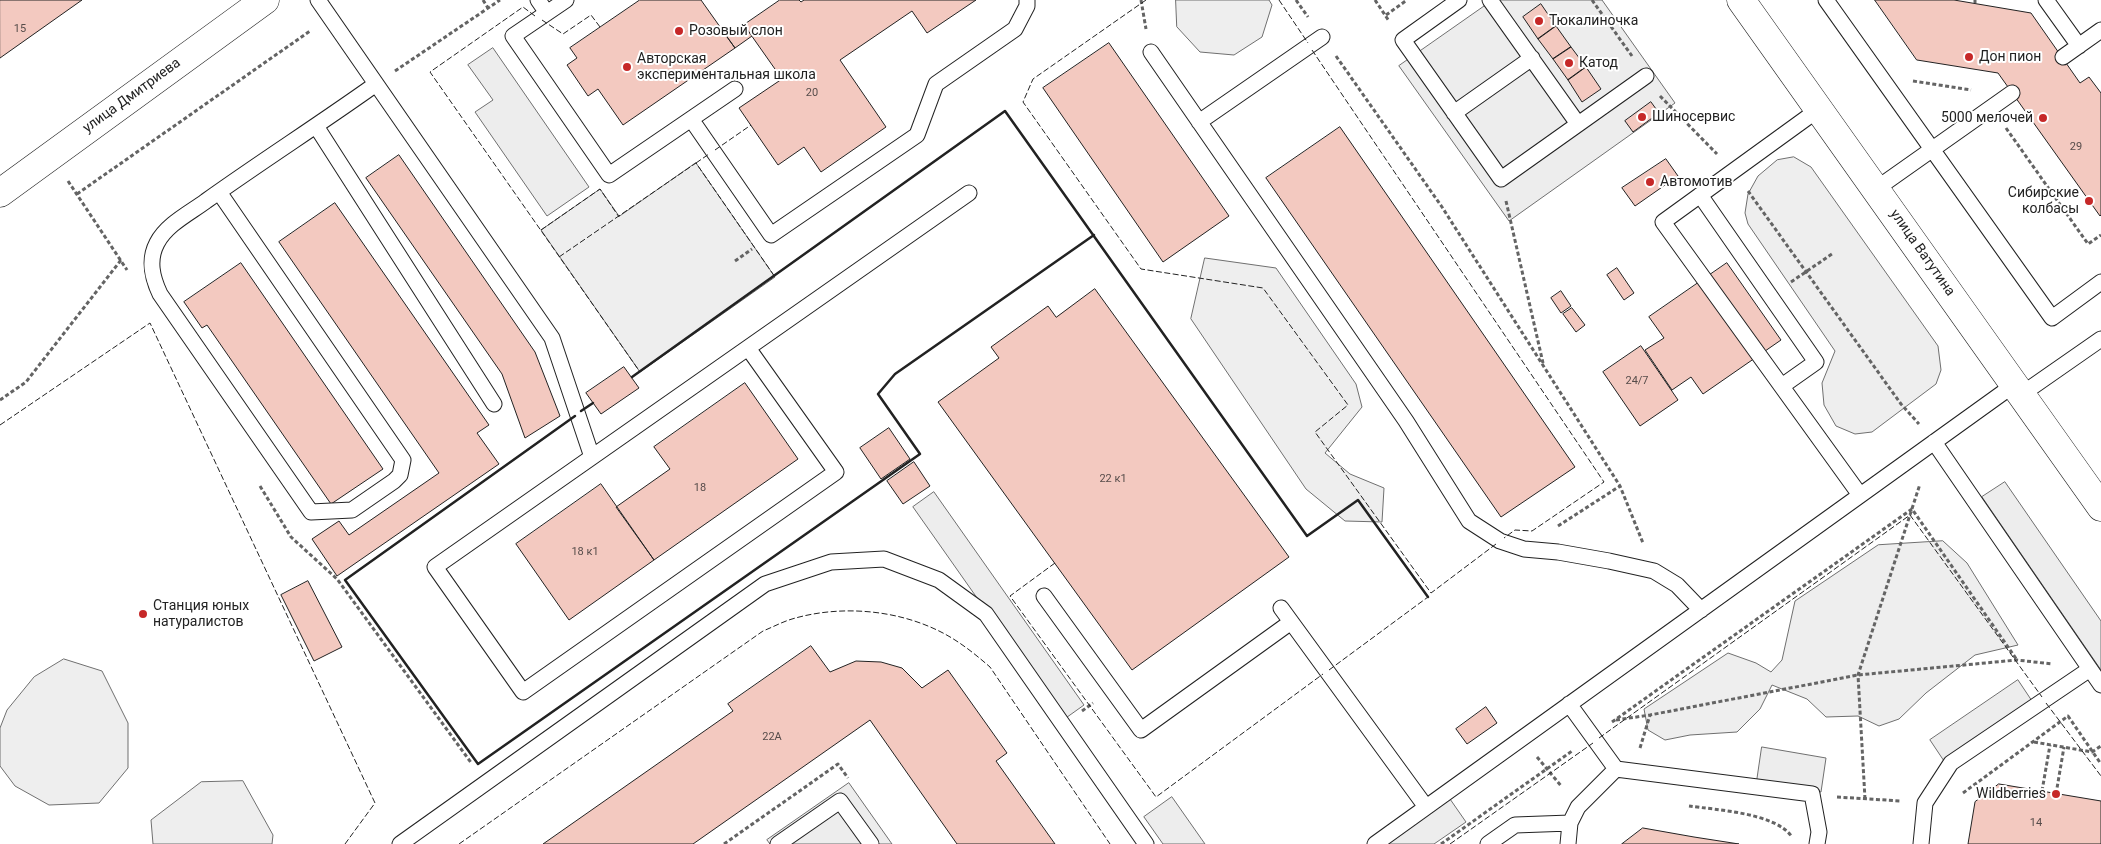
<!DOCTYPE html>
<meta charset="utf-8">
<style>
body{margin:0}
canvas{display:block;background:#fff}
</style>
<canvas width="2101" height="844"></canvas>
<script>
const c = document.querySelector('canvas').getContext('2d');
c.lineJoin = 'round';
function fillPath(path, color) { c.fillStyle = color; c.fill(path, 'evenodd'); }
function strokePath(path, color, width, dash) { c.strokeStyle = color; c.lineWidth = width; c.lineCap = dash ? 'butt' : 'round'; c.setLineDash(dash || []); c.stroke(path); }
function drawText(font, color, halo, rows, align = 'center') {
  c.font = font + ' Roboto,sans-serif'; c.lineWidth = 4; c.setLineDash([]); c.textBaseline = 'middle'; c.strokeStyle = halo; c.fillStyle = color; for (const [text, x, y, turn = 0] of rows) {
    c.save(); c.translate(x, y); c.rotate((+turn || 0) * Math.PI / 180); c.textAlign = isNaN(turn) ? turn : align; if (halo) c.strokeText(text, 0, 0); c.fillText(text, 0, 0); c.restore();
  }
}
const green = new Path2D(`
 M1176,0H1269L1272,5L1262,37L1234,55L1200,52L1177,27Z
 M1794,157L1811,167L1938,346L1941,370L1936,384L1872,432L1855,434L1836,426L1824,405L1822,383L1835,351L1748,224L1745,213L1748,194L1758,176L1777,160Z
 M696,163L775,277L640,372L541,230L600,189L619,216Z
 M1205,258L1276,268L1356,384L1362,407L1325,453L1350,474L1384,488L1382,522L1345,521L1306,489L1191,319Z
 M1943,541L1967,563L2018,645L1975,655L1926,693L1899,719L1879,726L1858,716L1826,717L1807,699L1772,685L1760,709L1737,732L1690,735L1665,740L1648,730L1644,709L1728,653L1756,663L1771,672L1782,660L1795,601L1878,545Z
 M64,659L102,671L128,723V768L99,803L49,805L15,786L0,766V728L7,710L34,677Z
 M243,781L273,835L272,844H153L151,820L201,782Z`);
const parking = new Path2D(`
 M1493,0H1602L1675,103L1509,221L1399,66Z
 M493,48L589,187L547,216L475,112L493,100L468,65Z
 M2005,482L2101,621V670L1982,497Z
 M934,492L1084,705L1063,720L913,507Z
 M2018,680L2032,701L1944,761L1930,740Z
 M1762,747L1826,758L1821,792L1757,781Z
 M849,783L892,844H770L767,840Z
 M1172,797L1205,844H1163L1144,817Z
 M1450,799L1466,822L1434,844H1387Z`);
const building = new Path2D(`
 M0,0H82L0,58Z
 M640,0H701L735,48L623,125L598,89L588,96L567,65L577,58L570,48Z
 M780,0H799L801,2L804,0H976L927,33L912,11L840,60L886,127L821,172L804,147L778,165L739,108L782,79L744,25Z
 M1875,0H1954L2031,13L2080,83L2089,77L2101,93V215L2100,216L1998,73L1917,60Z
 M1541,4L1556,26L1538,39L1523,17Z
 M744,25L752,36L735,48L727,37Z
 M1556,26L1571,47L1553,59L1538,39Z
 M1109,43L1229,216L1163,262L1043,88Z
 M1571,47L1586,67L1568,80L1553,59Z
 M1586,67L1601,89L1582,102L1568,80Z
 M1651,102L1659,113L1633,132L1625,121Z
 M1340,127L1575,467L1501,517L1266,178Z
 M399,155L535,352L560,416L525,438L502,374L366,178Z
 M1666,159L1678,176L1635,206L1622,188Z
 M335,203L489,425L477,433L499,464L337,576L312,539L339,521L349,535L439,473L279,242Z
 M241,263L383,469L331,504L207,325L202,328L184,302Z
 M1727,263L1781,340L1703,394L1691,377L1672,390L1645,350L1664,338L1649,317Z
 M1617,268L1634,293L1624,300L1607,275Z
 M1095,289L1289,557L1132,670L938,402L999,358L991,347L1048,306L1056,317Z
 M1561,291L1571,306L1561,313L1551,298Z
 M1572,308L1585,325L1576,332L1563,314Z
 M1641,346L1678,400L1640,426L1603,372Z
 M624,367L639,388L601,414L586,393Z
 M745,383L798,459L654,560L616,507L670,469L654,447Z
 M889,428L910,459L881,479L860,448Z
 M914,462L930,486L903,504L887,481Z
 M601,484L654,560L569,620L516,544Z
 M308,581L342,647L314,661L281,595Z
 M811,646L830,672L856,661L881,662L902,668L922,688L948,670L1007,753L996,761L1055,844H957L870,720L693,844H543L733,711L728,704Z
 M1486,707L1497,723L1467,744L1456,729Z
 M1999,784L2101,801V844H1968L1975,802Z
 M1643,828L1694,837L1739,844H1622Z`);
const path = new Path2D(`
 M483,0L488,8
 M1141,0L1146,29
 M1296,0L1308,17
 M1375,0L1389,21
 M1592,0L1632,56
 M1975,3V0
 M1386,15L1407,0
 M1336,56L1442,207L1620,486L1643,543
 M395,71L500,0
 M1913,81L1971,90
 M1660,96L1717,154
 M2006,128L2088,244L2101,235
 M68,181L127,270
 M1748,191L1901,404L1919,424
 M77,194L310,31
 M1506,201L1543,363
 M735,261L752,249
 M1791,282L1832,254
 M0,400L26,382L121,260
 M260,486L291,537L337,579L472,764
 M1558,526L1620,486
 M1082,711L1093,703
 M1616,720L1650,715L1858,675L2017,660L2052,664
 M1612,722L1912,509L2017,660
 M2034,742L2092,752L2101,746
 M1640,748L1650,715
 M1537,757L1562,787
 M2042,791L2050,745
 M1963,793L2068,716L2101,764
 M2056,794L2064,747
 M1837,797L1901,801
 M1865,799L1858,675L1920,484
 M1689,806C1717,810 1776,813 1792,837
 M724,844L838,764L848,778
 M1441,844L1572,751`);
const lane = new Path2D(`
 M318,0L552,338L592,457
 M538,0L547,13
 M566,0L513,36L609,175L735,89
 M1459,0L1403,40L1501,179L1646,76
 M1490,0L1578,124
 M1826,0L2052,318L2101,282
 M2046,0L2079,46
 M1151,52L1406,421L1469,521L1500,541L1524,549L1558,552L1609,561L1654,571L1677,585L1701,610
 M2063,57L2101,30
 M1819,109L1663,222L1860,495
 M1454,113L1532,58
 M691,119L771,235L917,135L936,84L1015,29L1027,6V0
 M1199,122L1322,37
 M316,126L494,404
 M1876,189L2012,93
 M219,192L403,460L400,475L394,481L352,510L311,512L160,294C152,277 148,260 157,243C167,224 190,213 206,201C262,161 320,124 376,84
 M1700,195L1816,362L1782,386
 M748,348L836,472L523,692L435,567L969,193
 M2022,394L2101,339
 M1934,442L2101,685
 M1044,596L1141,730L1291,622
 M1281,608L1426,807
 M1569,704L1616,769
 M400,844L765,584L831,562L884,559L939,580L986,614L1146,844
 M778,844L840,801L871,844
 M1375,844L2015,384
 M1488,844L1515,825L1570,823
 M1568,844L1570,823L1578,807L1616,769L1812,794L1819,832L1817,844
 M1921,844L1925,803L1951,763L2090,669`);
const secondary = new Path2D(`
 M1741,0L2101,507
 M0,193L265,0`);
const fence = new Path2D(`
 M1146,0L1033,79L1023,102L1141,269L1263,288L1348,405L1315,432L1431,593L1496,544
 M1279,0L1308,43
 M535,16L523,7L430,72L640,372
 M542,20L563,34L591,15L600,27
 M1312,50L1604,482L1532,531L1515,530L1504,538
 M715,150L751,125
 M696,163L709,154
 M541,230L600,189L619,217
 M559,257L696,163L775,277
 M0,425L150,323L375,803L345,844
 M1055,563L1010,596L1156,797L1323,674
 M1329,670L1428,597
 M2046,703L2101,776
 M1599,738L1910,515L2042,697
 M459,844L763,631C773,627 782,622 792,619C839,605 896,609 941,632C959,641 975,654 990,667L1110,844
 M1450,844L1593,743`);
const wall = new Path2D(`
 M632,377L1005,111L1307,536L1358,500L1428,597
 M581,411L593,403
 M575,416L345,580L478,764L920,454L878,394L895,374L1094,235`);
const markers = [
 [1539,21,5,"#c62828"],
 [679,31,5,"#c62828"],
 [1969,57,5,"#c62828"],
 [1569,63,5,"#c62828"],
 [627,67,5,"#c62828"],
 [1642,117,5,"#c62828"],
 [2043,118,5,"#c62828"],
 [1650,182,5,"#c62828"],
 [2089,201,5,"#c62828"],
 [143,614,5,"#c62828"],
 [2056,794,5,"#c62828"]
];
const numberNames = [
 ["15",20,29],
 ["20",812,93],
 ["29",2076,147],
 ["24/7",1637,381],
 ["22 к1",1113,479],
 ["18",700,488],
 ["18 к1",585,552],
 ["22А",772,737],
 ["14",2036,823]
];
const poiNames = [
 ["Тюкалиночка",1549,21],
 ["Розовый слон",689,31],
 ["Дон пион",1979,57],
 ["Авторская",637,59],
 ["экспериментальная школа",637,75],
 ["Катод",1579,63],
 ["Шиносервис",1652,117],
 ["5000 мелочей",2033,118,"right"],
 ["Автомотив",1660,182],
 ["Сибирские",2079,193,"right"],
 ["колбасы",2079,209,"right"],
 ["Станция юных",153,606],
 ["натуралистов",153,622],
 ["Wildberries",2046,794,"right"]
];
const streetNames = [
 ["улица Дмитриева",132,96,-36],
 ["улица Ватутина",1922,253,55]
];
fillPath(green, '#eee');
strokePath(green, '#6f6f6f', 1);
fillPath(parking, '#ededed');
strokePath(parking, '#6f6f6f', 1);
fillPath(building, '#f3c9c0');
strokePath(building, '#222', 1);
strokePath(lane, '#222', 17);
strokePath(secondary, '#222', 29);
strokePath(path, '#646464', 3, [4, 2.5]);
strokePath(lane, '#fff', 15);
strokePath(secondary, '#fff', 28);
strokePath(fence, '#222', 1, [6, 2.5]);
strokePath(wall, '#222', 2.5);
for (const [x, y, r, color] of markers) { const dot = new Path2D(); dot.arc(x, y, r, 0, 2 * Math.PI); c.fillStyle = color; c.fill(dot); strokePath(dot, '#fff', 2); }
drawText('11px', '#564c4a', null, numberNames);
drawText('14px', '#222', '#fff', poiNames, 'left');
drawText('14px', '#222', '#fff', streetNames);
</script>
